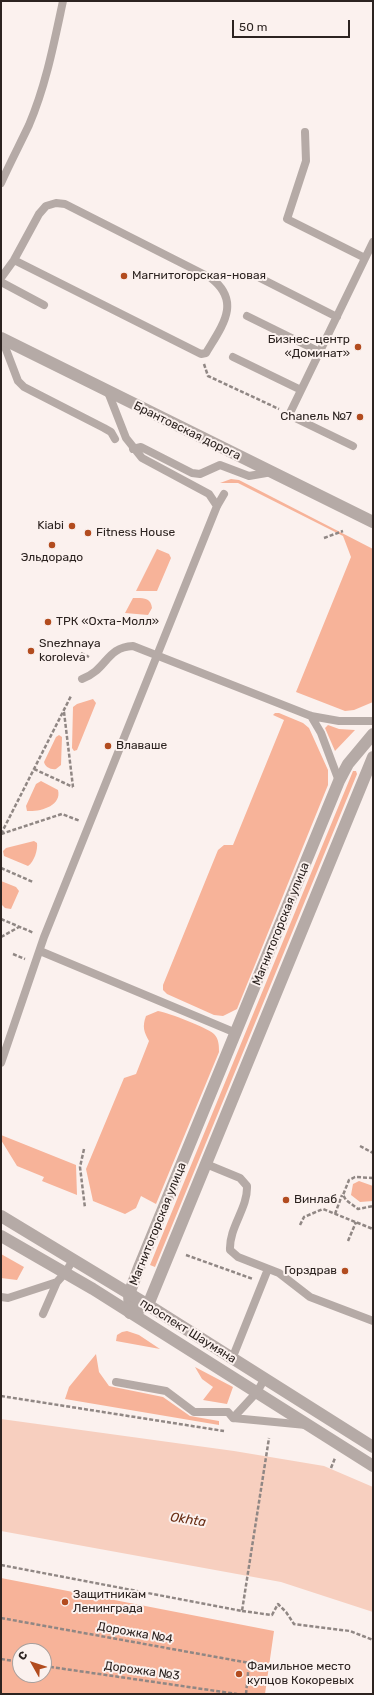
<!DOCTYPE html>
<meta charset="utf-8">
<style>
body{margin:0}
#map{position:relative;width:374px;height:1695px;overflow:hidden;background:#fbf1ee;font-family:Rubik,sans-serif}
canvas{display:block}
.frame{position:absolute;inset:0;border:2px solid #2c2320;pointer-events:none}
.north{position:absolute;left:12px;top:1643px;width:40px;height:40px;box-sizing:border-box;background:#fbf1ee;border:1px solid #a89f9c;border-radius:50%;rotate:309deg;font-size:11px;font-weight:700;line-height:16px;text-align:center;color:#2c2320}
.north::after{content:'';display:block;margin:auto;width:14px;height:18px;background:#b24c1f;clip-path:polygon(50% 0,100% 100%,50% 72%,0 100%)}
.scale{position:absolute;left:232px;top:20px;width:118px;height:18px;box-sizing:border-box;border:2px solid #2c2320;border-top:0;padding-left:5px;font-size:12px;line-height:14px;white-space:nowrap;color:#2c2320;-webkit-text-stroke:3px #fbf1ee;paint-order:stroke}
</style>
<div id="map">
<canvas width="374" height="1695"></canvas>
<div class="frame"></div>
<div class="north">С</div>
<div class="scale">50 m</div>
</div>
<script>
const c = document.querySelector('canvas').getContext('2d');
c.lineJoin = 'round';
function fillPath(path, color) { c.fillStyle = color; c.fill(path, 'evenodd'); }
function strokePath(path, color, width, dash) { c.strokeStyle = color; c.lineWidth = width; c.lineCap = dash ? 'butt' : 'round'; c.setLineDash(dash || []); c.stroke(path); }
function drawText(font, color, halo, rows, align = 'center') {
  c.font = font + ' Rubik,sans-serif'; c.lineWidth = 4; c.setLineDash([]); c.textBaseline = 'middle'; c.strokeStyle = halo; c.fillStyle = color; for (const [text, x, y, turn = 0] of rows) {
    c.save(); c.translate(x, y); c.rotate((+turn || 0) * Math.PI / 180); c.textAlign = isNaN(turn) ? turn : align; if (halo) c.strokeText(text, 0, 0); c.fillText(text, 0, 0); c.restore();
  }
}
const green = new Path2D(`
 M231,479L239,480L373,549V702L354,710L345,711L296,692L351,557L343,536L238,483H220Z
 M157,549L169,554L171,558L157,591H136Z
 M133,598C142,598 151,597 152,608L148,615L125,613Z
 M93,699L96,703L77,750L74,751L72,748L73,707L77,704Z
 M275,713H279L303,723L309,728L328,770V785L237,1009L223,1016L214,1015L167,994L163,990V985L218,850L224,845H233L284,720L273,715Z
 M328,725L339,729L355,730L335,751L325,728Z
 M59,735L62,737L61,765L56,769C51,770 45,767 44,762L56,737Z
 M353,771H356L357,774L155,1267L150,1265Z
 M41,781L58,790C62,806 40,812 27,811L26,806L36,784Z
 M34,841L37,843C38,850 34,862 28,866L4,856L3,851L6,848Z
 M1,881L16,887L19,891L11,909L5,908L1,904Z
 M158,1011C169,1013 206,1027 214,1034C219,1039 219,1046 219,1052L156,1204L141,1196L136,1208L125,1214L93,1201L86,1169L124,1078L136,1074L149,1041C144,1032 142,1027 146,1016Z
 M1,1135L76,1165L77,1195L42,1181L44,1177L17,1166L1,1140Z
 M359,1181L373,1186V1201L360,1202L351,1195L353,1184Z
 M1,1254L24,1267L17,1280L1,1278Z
 M127,1331L139,1335L160,1349L116,1341L117,1335L122,1332Z
 M96,1354L99,1372L109,1386L163,1397L190,1416L219,1421V1425L65,1399L69,1387Z
 M195,1367L233,1387L227,1404L203,1400L213,1387L202,1379Z
 M1,1578L274,1631L265,1694H1ZM20,1651H44V1675H20Z`);
const water = new Path2D(`
 M1,1419L234,1451L324,1466L373,1487V1612L281,1582L1,1531Z`);
const path = new Path2D(`
 M204,364L208,376L279,409
 M324,538L343,531
 M81,653L89,657
 M64,712L73,787
 M34,769L73,787
 M1,834L71,696
 M1,834L62,814L80,821
 M1,868L33,882
 M1,919L34,933
 M1,937L19,927
 M13,954L25,959
 M360,1146L373,1153
 M84,1149L80,1167L85,1208
 M373,1178L355,1177L349,1180L343,1195L346,1200L358,1209L373,1206
 M335,1214L342,1195
 M300,1225L304,1217L323,1209L373,1229
 M348,1241L356,1222
 M186,1255L253,1279
 M1,1396L224,1431
 M331,1468L335,1458
 M1,1565L242,1611L269,1438
 M242,1611L272,1615L278,1604L286,1612L294,1624L350,1631L373,1640
 M1,1618L266,1666
 M1,1659L20,1662
 M44,1666L237,1694
 M246,1694L249,1663`);
const service = new Path2D(`
 M305,132L306,161L287,219L365,258
 M1,183C10,163 20,144 29,125C46,85 54,43 63,1
 M1,278L14,260L39,214L46,206L56,203L65,204L211,278C242,302 222,326 206,353L201,354L14,260
 M260,278L337,317
 M1,282L44,305
 M247,316L320,352
 M2,339L18,381L24,387L104,428L111,432L115,439
 M233,357L301,390
 M108,392L126,438L142,458L209,494L217,506
 M353,446L289,415L373,242
 M133,449L141,447L192,473L200,474L220,465L249,476L272,472
 M82,679C107,670 106,647 133,646L311,716L339,721H373
 M311,716L321,733L339,781
 M40,951L236,1033
 M1,1063L44,937L217,506L224,494
 M206,1164L240,1178L247,1186C248,1208 229,1227 230,1250L238,1257L279,1273L310,1297L373,1321
 M1,1297L8,1298L57,1282L65,1273L73,1260
 M43,1314L57,1282
 M232,1359L268,1269
 M116,1382L166,1391L194,1412H228L233,1418L306,1425
 M233,1418L257,1392L265,1378`);
const minor = new Path2D(`
 M1,338L373,522
 M373,734L348,764L339,781L140,1265L129,1294L130,1313L148,1305L373,757`);
const tertiary = new Path2D(`
 M1,1216L148,1305L373,1447
 M1,1236L93,1289L373,1466`);
const markers = [
 [124,276,4,"#b24c1f"],
 [358,347,4,"#b24c1f"],
 [360,417,4,"#b24c1f"],
 [72,526,4,"#b24c1f"],
 [88,533,4,"#b24c1f"],
 [52,545,4,"#b24c1f"],
 [48,622,4,"#b24c1f"],
 [31,651,4,"#b24c1f"],
 [108,746,4,"#b24c1f"],
 [286,1200,4,"#b24c1f"],
 [345,1271,4,"#b24c1f"],
 [65,1602,4,"#b24c1f"],
 [239,1674,4,"#b24c1f"]
];
const poiNames = [
 ["Магнитогорская-новая",132,276],
 ["Бизнес-центр",350,340,"right"],
 ["«Доминат»",350,354,"right"],
 ["Chaneль №7",352,417,"right"],
 ["Kiabi",64,526,"right"],
 ["Fitness House",96,533],
 ["Эльдорадо",52,558,"center"],
 ["ТРК «Охта-Молл»",56,622],
 ["Snezhnaya",39,644],
 ["koroleva",39,658],
 ["Влаваше",116,746],
 ["Винлаб",294,1200],
 ["Горздрав",337,1271,"right"],
 ["Защитникам",73,1595],
 ["Ленинграда",73,1609],
 ["Фамильное место",247,1667],
 ["купцов Кокоревых",247,1681]
];
const streetNames = [
 ["Брантовская дорога",187,431,26],
 ["Магнитогорская улица",281,924,-68],
 ["Магнитогорская улица",158,1224,-68],
 ["проспект Шаумяна",188,1331,32],
 ["Дорожка №4",135,1633,10],
 ["Дорожка №3",142,1671,8]
];
const waterNames = [
 ["Okhta",188,1520,9]
];
fillPath(green, '#f7b399');
fillPath(water, '#f7cfbf');
strokePath(path, '#908784', 2.5, [4, 2]);
strokePath(service, '#b5aaa6', 8);
strokePath(minor, '#b5aaa6', 12);
strokePath(tertiary, '#b5aaa6', 12);
for (const [x, y, r, color] of markers) { const dot = new Path2D(); dot.arc(x, y, r, 0, 2 * Math.PI); c.fillStyle = color; c.fill(dot); strokePath(dot, '#fbf1ee', 1.5); }
drawText('12px', '#2c2320', '#fbf1ee', poiNames, 'left');
drawText('12px', '#2c2320', '#fbf1ee', streetNames);
drawText('italic 13px', '#682c12', '#fbf1ee', waterNames);
</script>
